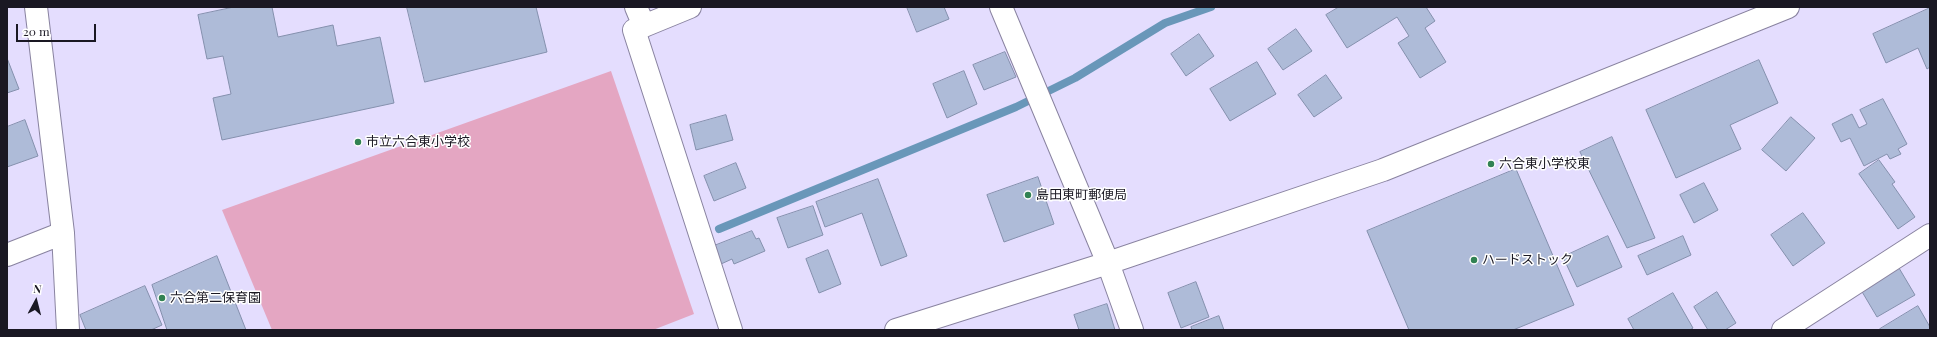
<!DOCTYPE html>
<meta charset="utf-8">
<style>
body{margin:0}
#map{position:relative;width:1937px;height:337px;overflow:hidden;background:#e4ddfe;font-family:"Playfair Display",serif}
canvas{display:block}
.frame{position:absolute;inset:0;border:8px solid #1a1823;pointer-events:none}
.north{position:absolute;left:16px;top:281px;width:40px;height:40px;-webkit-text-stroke:3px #fff;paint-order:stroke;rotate:7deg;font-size:11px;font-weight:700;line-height:16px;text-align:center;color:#1a1823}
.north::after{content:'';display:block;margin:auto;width:14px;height:18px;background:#1a1823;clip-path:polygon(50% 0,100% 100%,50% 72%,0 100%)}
.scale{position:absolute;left:16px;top:24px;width:80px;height:18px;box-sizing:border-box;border:2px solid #1a1823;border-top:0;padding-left:5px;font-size:12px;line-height:14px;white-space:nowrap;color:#1a1823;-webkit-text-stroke:3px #fff;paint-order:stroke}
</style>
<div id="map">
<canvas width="1937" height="337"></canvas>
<div class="frame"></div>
<div class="north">N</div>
<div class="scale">20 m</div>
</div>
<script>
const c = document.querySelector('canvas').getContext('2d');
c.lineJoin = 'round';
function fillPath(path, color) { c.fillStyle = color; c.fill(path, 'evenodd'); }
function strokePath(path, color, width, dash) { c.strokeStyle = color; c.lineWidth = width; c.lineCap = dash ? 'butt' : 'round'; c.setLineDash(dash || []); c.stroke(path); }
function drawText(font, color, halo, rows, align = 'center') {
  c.font = font + ' "Playfair Display","Noto Sans JP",serif'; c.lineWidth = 3; c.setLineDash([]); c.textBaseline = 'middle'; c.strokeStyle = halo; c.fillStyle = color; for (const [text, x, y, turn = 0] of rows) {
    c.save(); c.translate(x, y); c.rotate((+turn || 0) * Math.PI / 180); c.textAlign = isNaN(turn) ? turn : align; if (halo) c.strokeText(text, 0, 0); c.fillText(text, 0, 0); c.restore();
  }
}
const green = new Path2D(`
 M611,71L694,314L653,330H272L222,210Z`);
const stream = new Path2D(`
 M719,229L1016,107L1075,78L1165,23L1211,7`);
const building = new Path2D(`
 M234,7H272L278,37L333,25L337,46L380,37L394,103L222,140L213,98L231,94L223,56L207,59L198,15Z
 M407,7H536L547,52L425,82Z
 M907,7H944L949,19L917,32Z
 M1339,7H1426L1435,21L1425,28L1446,62L1420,78L1398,43L1409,36L1397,17L1347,48L1326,15Z
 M1930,8V67L1927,69L1918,48L1886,63L1873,34Z
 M1296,29L1312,51L1283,70L1268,49Z
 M1199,34L1214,56L1186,76L1171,54Z
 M1005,52L1016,77L984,90L973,65Z
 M7,58L19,89L7,93Z
 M1759,60L1778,103L1730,125L1741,149L1676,178L1646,110Z
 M1257,62L1276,94L1230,121L1210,89Z
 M964,71L977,104L947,118L933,84Z
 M1326,75L1342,98L1314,117L1298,95Z
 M1883,99L1907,144L1898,149L1901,154L1890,159L1887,154L1864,166L1850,138L1841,142L1832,124L1852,114L1859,128L1867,124L1860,110Z
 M726,115L733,140L696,150L690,125Z
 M1791,117L1815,138L1786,171L1762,150Z
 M25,120L38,156L7,167V127Z
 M1612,137L1655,238L1627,248L1580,152Z
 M1879,160L1895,182L1892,184L1915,217L1898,229L1859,174Z
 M736,163L746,188L714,201L704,176Z
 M1516,169L1574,305L1513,330H1409L1367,231Z
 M1038,177L1054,224L1004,242L987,195Z
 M878,179L907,256L881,266L862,213L825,227L816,202Z
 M1704,183L1718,210L1694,223L1680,195Z
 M813,206L823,235L788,248L777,218Z
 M1803,213L1825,243L1793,266L1771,235Z
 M752,231L756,239L759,238L765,251L734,264L732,259L721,264L714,246Z
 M1608,236L1622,267L1577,287L1563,257Z
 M1683,236L1691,255L1647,275L1638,256Z
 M828,250L841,284L819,293L806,259Z
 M217,256L246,330H167L152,285Z
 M1899,268L1915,295L1877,317L1861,290Z
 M1196,282L1209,317L1181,328L1168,293Z
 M145,286L162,325L151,330H86L80,315Z
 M1717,292L1736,323L1725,330H1708L1694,307Z
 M1673,293L1693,328L1690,330H1634L1628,319Z
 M1107,304L1115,330H1079L1074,315Z
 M1918,306L1930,327V330H1881L1880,329Z
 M1219,316L1224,330H1192L1191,327Z`);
const minor = new Path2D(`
 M36,7L63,233L68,330
 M636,7L644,26
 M690,7L634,30L731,330
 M1001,7L1108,263L1132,330
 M7,255L63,233
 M896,330L1108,263L1383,170L1788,7
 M1783,330L1930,235`);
const markers = [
 [358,142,4,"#318253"],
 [1491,164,4,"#318253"],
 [1028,195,4,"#318253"],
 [1474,260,4,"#318253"],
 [162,298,4,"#318253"]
];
const poiNames = [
 ["市立六合東小学校",366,142],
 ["六合東小学校東",1499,164],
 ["島田東町郵便局",1036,195],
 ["ハードストック",1482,260],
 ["六合第二保育園",170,298]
];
fillPath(green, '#e4a6c2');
strokePath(stream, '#6997b9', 8);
fillPath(building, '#aebbd8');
strokePath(building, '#8490ad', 1);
strokePath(minor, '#8983a0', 24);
strokePath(minor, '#fff', 22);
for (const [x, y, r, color] of markers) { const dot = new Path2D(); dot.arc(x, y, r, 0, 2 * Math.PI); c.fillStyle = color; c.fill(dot); strokePath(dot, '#fff', 1.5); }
drawText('13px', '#1a1823', '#fff', poiNames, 'left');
</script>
